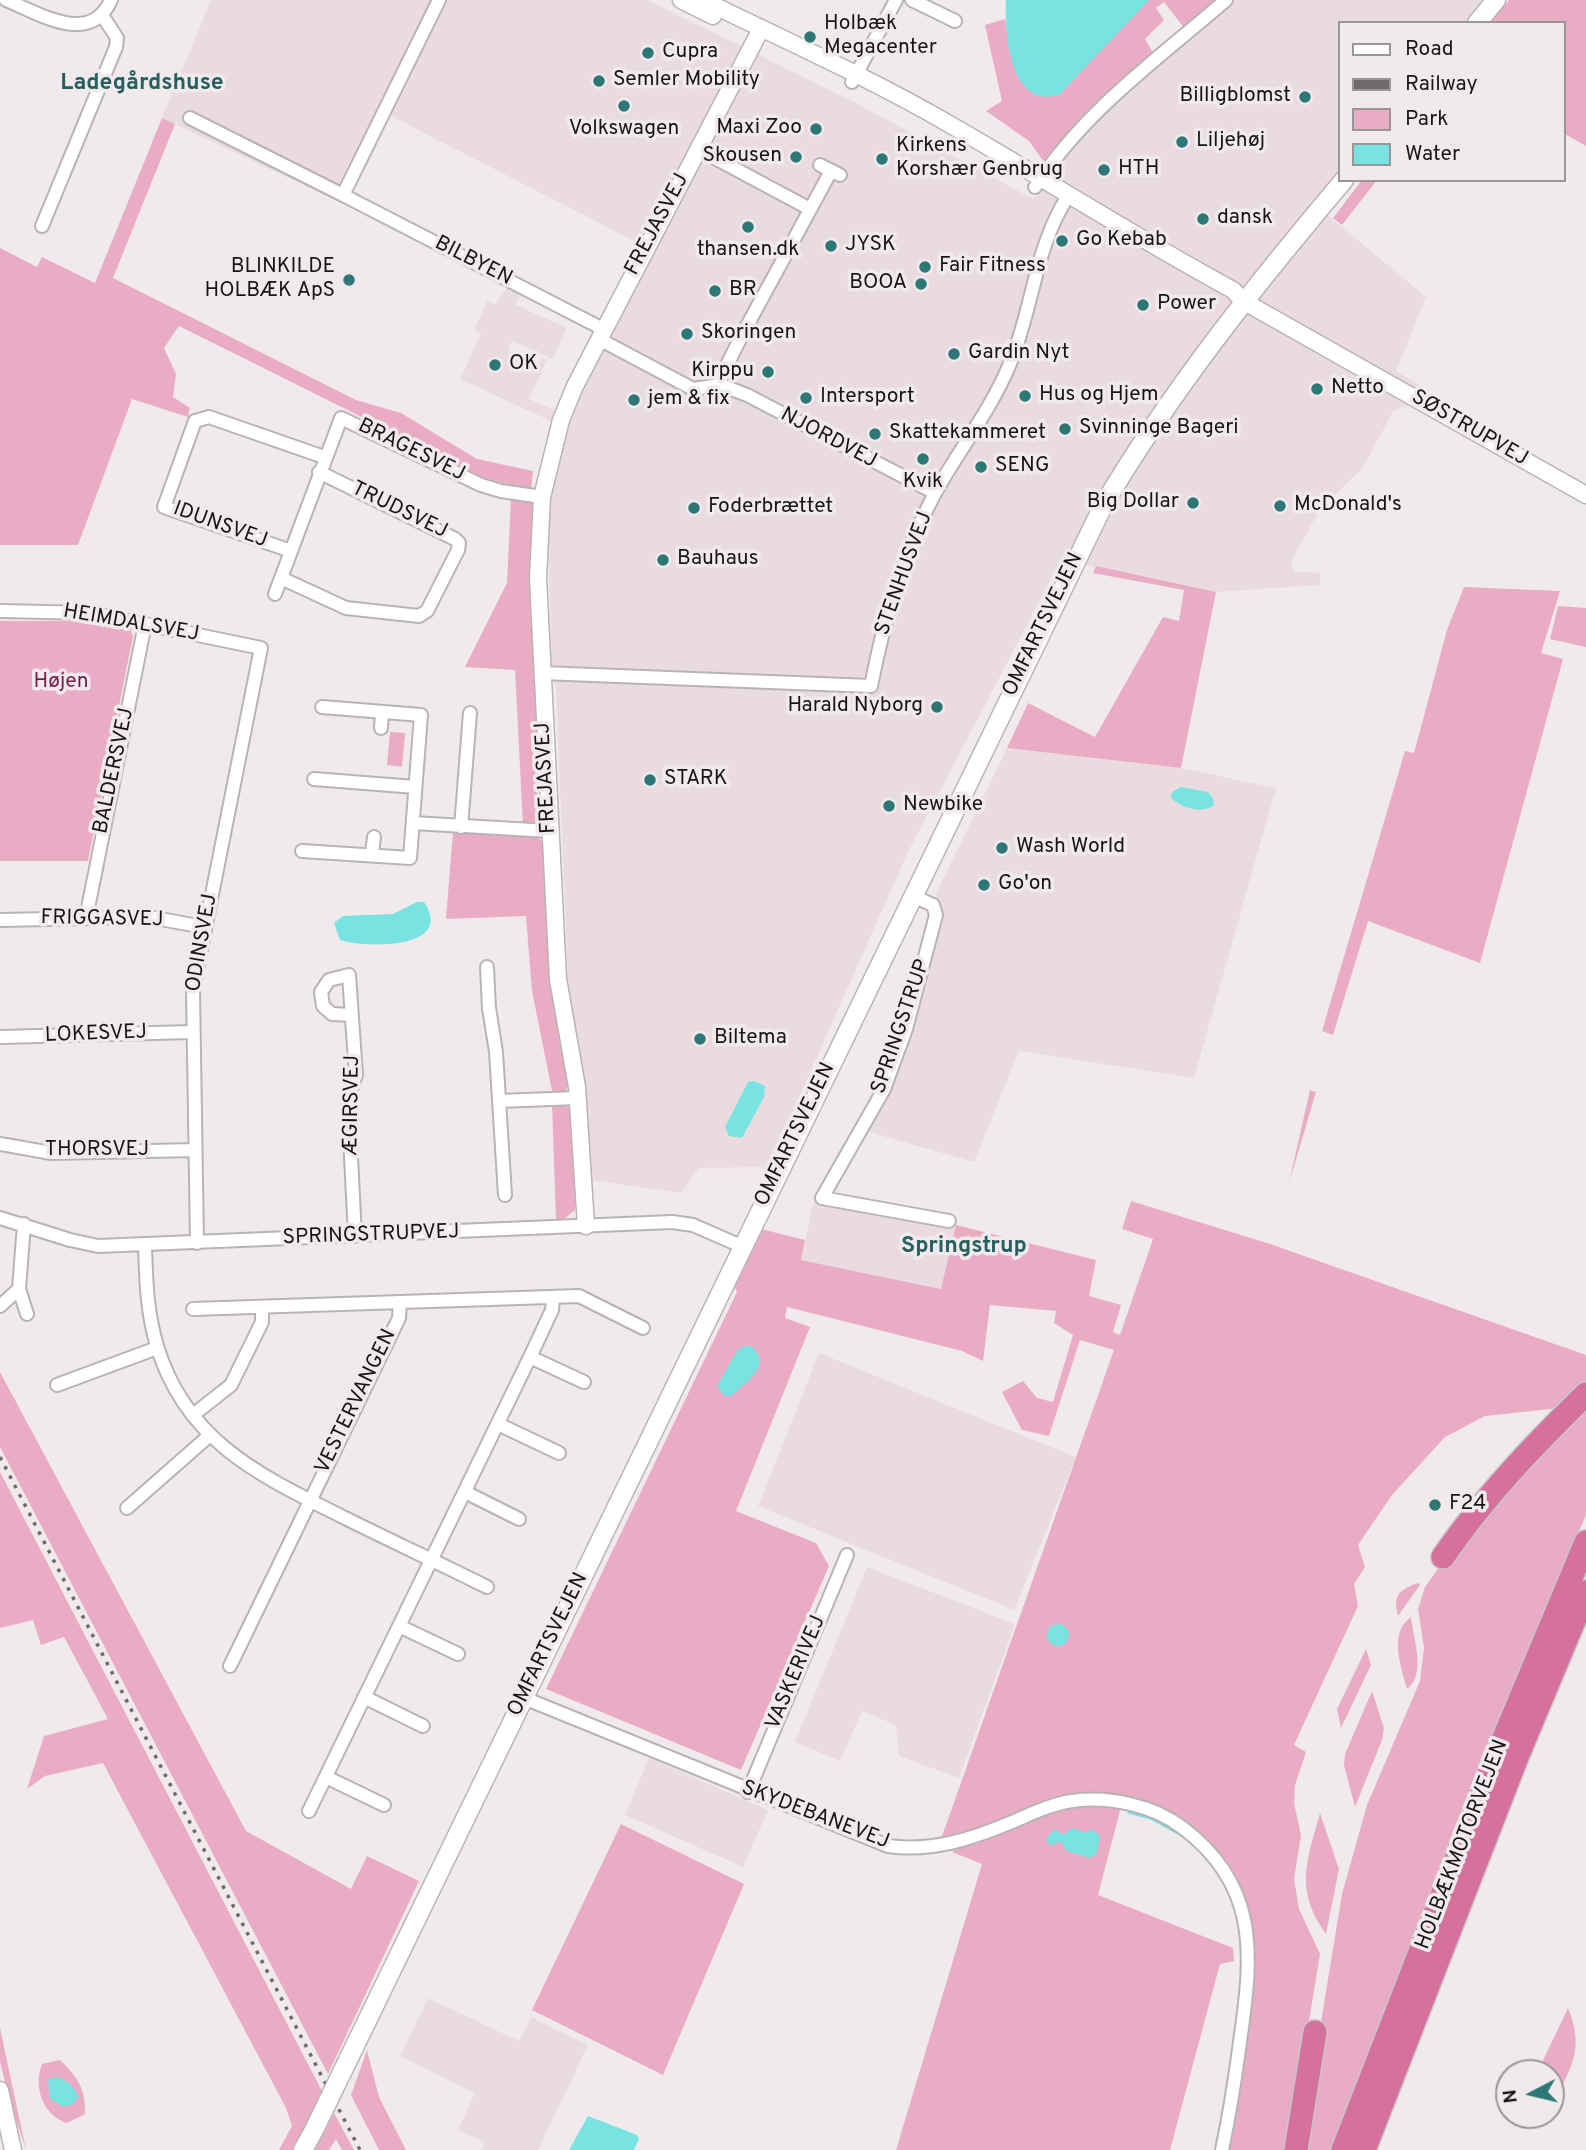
<!DOCTYPE html>
<meta charset="utf-8">
<style>
body{margin:0}
#map{position:relative;width:1586px;height:2150px;overflow:hidden;background:#f1eaec;font-family:Overpass,sans-serif}
canvas{display:block}
.legend{position:absolute;left:1338px;top:21px;width:228px;height:161px;box-sizing:border-box;background:#f1eaec;border:2px solid #9a9596;margin:0;padding:9px 12px;list-style:none;font-size:21px;color:#171516}
.legend li{display:flex;align-items:center;gap:14px;height:35px}
.legend b{width:35px;border:2px solid #9a9596}
.north{position:absolute;left:1495px;top:2059px;width:70px;height:70px;box-sizing:border-box;background:#f1eaec;border:2px solid #9a9596;border-radius:50%;rotate:263deg;font-size:19px;font-weight:700;line-height:28px;text-align:center;color:#171516}
.north::after{content:'';display:block;margin:auto;width:24px;height:32px;background:#2d7777;clip-path:polygon(50% 0,100% 100%,50% 72%,0 100%)}
</style>
<div id="map">
<canvas width="1586" height="2150"></canvas>
<ul class="legend">
<li><b style="height:9px;background:#fff"></b>Road</li>
<li><b style="height:9px;background:#6f6b6d"></b>Railway</li>
<li><b style="height:19px;background:#eaacc5"></b>Park</li>
<li><b style="height:19px;background:#79e3e2"></b>Water</li>
</ul>
<div class="north">N</div>
</div>
<script>
const c = document.querySelector('canvas').getContext('2d');
c.lineJoin = 'round';
function fillPath(path, color) { c.fillStyle = color; c.fill(path, 'evenodd'); }
function strokePath(path, color, width, dash) { c.strokeStyle = color; c.lineWidth = width; c.lineCap = dash ? 'butt' : 'round'; c.setLineDash(dash || []); c.stroke(path); }
function drawText(font, color, halo, rows, align = 'center') {
  c.font = font + ' Overpass,sans-serif'; c.lineWidth = 7; c.setLineDash([]); c.textBaseline = 'middle'; c.strokeStyle = halo; c.fillStyle = color; for (const [text, x, y, turn = 0] of rows) {
    c.save(); c.translate(x, y); c.rotate((+turn || 0) * Math.PI / 180); c.textAlign = isNaN(turn) ? turn : align; if (halo) c.strokeText(text, 0, 0); c.fillText(text, 0, 0); c.restore();
  }
}
const built = new Path2D(`
 M211,0H648L854,102L1033,199L1094,122L1233,0H1484L1466,23H1339V174L1312,202L1426,297L1396,371L1427,390L1418,406L1401,407L1393,412L1362,469L1320,509L1291,562L1294,571L1320,573V585L1216,592L1061,560L909,850L768,1167L699,1168L681,1193L590,1180L569,1003L556,690L552,671L547,502L568,426L606,336L652,250L389,115L344,204L162,118Z
 M507,288L520,294L516,305L567,328L552,359L512,341L507,350L539,365L542,358L547,360L529,399L558,412L553,422L460,379L481,334L474,330L487,301L495,304Z
 M1007,748L1181,768L1276,788L1194,1078L1019,1051L974,1162L865,1131L927,965L936,894Z
 M814,1200L956,1225L942,1289L801,1260Z
 M819,1353L1076,1457L1014,1610L758,1506Z
 M867,1567L1015,1624L959,1778L899,1756L896,1725L862,1711L840,1761L795,1742Z
 M649,1758L768,1810L743,1867L625,1815Z
 M428,1998L519,2041L531,2017L588,2045L538,2150H481L484,2142L458,2130L475,2093L400,2056Z`);
const green = new Path2D(`
 M1149,0H1221L1185,29L1164,2L1156,8L1164,20L1145,39L1153,53L1044,162L1029,141L986,111L1002,101L985,25L1005,19L1010,51Z
 M1509,0H1586V146L1563,133V23H1490Z
 M162,118L175,124L113,278L356,400L401,413L477,459L533,471L531,490L484,478L179,326L164,348L176,374L173,397L190,408L188,417L132,399L78,545H0V248L37,267L42,257L95,283Z
 M1362,180H1377L1342,225L1333,218Z
 M511,498L531,502L535,511L540,722L533,753L540,818L535,826H523L515,670L465,667L507,583Z
 M1096,566L1216,592L1181,768L1007,748L1028,703L1095,737L1163,617L1179,621L1184,590L1093,573Z
 M1464,587L1560,591L1541,653L1563,659L1480,963L1368,921L1333,1035L1322,1031L1329,1007L1405,751L1414,753L1447,630Z
 M1558,606L1586,608V647L1550,639Z
 M0,621H77L130,629L133,636L88,861H0Z
 M390,732L405,733L402,767L387,765Z
 M453,831L538,838L543,841C546,901 545,963 558,1022C561,1040 574,1074 566,1091H552L532,991L526,916L446,919Z
 M1310,1090L1316,1092L1289,1183Z
 M552,1106H567L570,1109L575,1201V1210L564,1219H556Z
 M1131,1201L1270,1244L1586,1355V1382L1560,1408L1485,1416L1445,1437L1392,1495L1358,1545L1365,1567L1354,1584L1358,1606L1294,1745L1306,1752L1295,1785L1294,1803L1301,1835L1294,1879L1299,1909L1320,1954L1288,2150H1226L1240,2071L1244,1906L1189,1827L1095,1796L940,1842L1114,1350L1080,1340L1049,1436L1022,1430L1002,1392L1023,1381L1037,1398L1053,1402L1073,1335L1054,1323L1056,1311L990,1305L983,1361L962,1351L787,1307L785,1318L810,1327L736,1511L816,1543L829,1566L741,1770L546,1689L737,1292L734,1286L761,1229L805,1240L801,1260L941,1289L956,1225L1096,1260L1089,1296L1121,1305L1113,1332L1120,1335L1153,1239L1122,1229Z
 M0,1372L246,1831L351,1889L367,1856L419,1881L328,2074L0,1447Z
 M1586,1399V1515L1515,1679L1330,2150H1300L1342,1894L1367,1805L1420,1681L1424,1648L1418,1609L1425,1587L1445,1559Z
 M0,1472L322,2091L294,2150H279L292,2126L286,2108L103,1763L45,1776L27,1789L44,1736L108,1719L64,1637L41,1645L33,1620L0,1628Z
 M1418,1583L1420,1585L1398,1616C1393,1596 1398,1590 1418,1583Z
 M1411,1617C1413,1638 1427,1674 1407,1689C1401,1666 1388,1633 1411,1617Z
 M1366,1649L1371,1665L1341,1728L1337,1709Z
 M1372,1691L1384,1728L1382,1740L1355,1807L1344,1765L1345,1754Z
 M1075,1803L1121,1807L1098,1895L1233,1948L1234,1961L1220,1964L1170,2150H896L982,1864L952,1852L972,1841Z
 M1320,1813L1339,1869L1326,1934C1294,1889 1307,1861 1320,1813Z
 M621,1824L744,1884L663,2075L532,2010Z
 M1568,2008C1585,2050 1571,2069 1551,2106V2073H1537Z
 M0,2028L26,2150L8,2095L0,2061Z
 M367,2050L379,2097L406,2150H379L351,2095Z
 M60,2060C78,2077 86,2090 85,2114L67,2123C43,2115 33,2088 42,2064Z
 M334,2113L354,2150H342L336,2139L329,2150H315Z`);
const water = new Path2D(`
 M1006,0H1149L1060,94C1011,112 1004,34 1006,0Z
 M1181,787L1208,792L1214,800L1213,806C1201,814 1182,808 1171,798L1172,792Z
 M417,902H424C456,950 365,948 340,940L334,923L343,916L393,914Z
 M754,1081L765,1086L764,1097L742,1138L729,1136L725,1127L748,1082Z
 M744,1346H751C774,1365 746,1382 731,1396H724L717,1386L737,1351Z
 M1047 1635a11 11 0 1 1 22 0a11 11 0 1 1-22 0Z
 M1072,1828L1087,1833L1090,1829L1100,1835L1097,1853L1090,1858L1067,1851L1060,1841L1051,1846L1046,1840L1054,1829L1063,1835Z
 M58,2077L69,2083L79,2096L73,2104L63,2107L50,2099L48,2079Z
 M588,2116L637,2135L639,2139L634,2150H569Z`);
const stream = new Path2D(`
 M1129,1812L1151,1818L1182,1835`);
const minor = new Path2D(`
 M6,0C39,13 90,47 111,0
 M439,0L343,195L603,329
 M912,0L955,21
 M852,82L896,0
 M190,118L343,195
 M698,149L810,209
 M820,165L840,175
 M1035,187C1084,111 1159,58 1226,0
 M42,226L116,47L117,38L102,15
 M599,339L693,389L721,385V377L741,337L831,171
 M721,385L747,395L935,493
 M291,551L164,507L195,421L209,417L324,457
 M281,578L346,608L419,616L427,611L458,550L459,543L455,539L319,472
 M275,594L341,418L481,485L501,491L542,497
 M0,611L91,613L261,648L193,990L197,1243
 M542,673L871,686C884,620 902,555 934,495C958,451 989,413 1009,366C1033,310 1034,249 1068,196
 M381,728L382,712
 M314,779L415,787
 M413,823L550,831
 M461,827L470,713
 M302,851L410,858L421,715L322,707
 M372,853L374,837
 M913,896L933,905L936,915L906,1029L884,1089L822,1198L949,1221
 M86,918L145,624
 M0,920L149,917L204,927
 M487,967L489,1008L496,1052L505,1195
 M352,1015L332,1014L323,1006L321,992L329,980L349,975L356,1075L348,1097L355,1236
 M0,1037L192,1032
 M499,1101L578,1098
 M0,1144L51,1153L195,1150
 M0,1218L70,1240L98,1246L672,1222L693,1225L741,1246
 M24,1224L19,1289L27,1314
 M145,1246C146,1280 147,1313 157,1346C186,1442 261,1476 343,1517C391,1541 439,1563 487,1587
 M0,1306L19,1289
 M193,1309L579,1296L643,1328
 M530,1357L584,1382
 M57,1385L157,1348
 M193,1415L231,1385L262,1322V1308
 M498,1424L559,1453
 M465,1492L519,1519
 M127,1508L210,1435
 M399,1626L458,1654
 M230,1666L399,1318L400,1302
 M364,1697L423,1726
 M524,1698L888,1846C932,1852 972,1839 1012,1822C1031,1814 1051,1804 1072,1801C1109,1796 1153,1805 1183,1828C1257,1884 1253,1951 1241,2034C1236,2073 1230,2112 1222,2150
 M326,1777L384,1805
 M748,1792L847,1555
 M309,1811L530,1357L552,1310L553,1298`);
const tertiary = new Path2D(`
 M681,0L713,16
 M703,0C786,41 870,78 949,124C1045,179 1137,238 1233,290L1243,301L1586,495
 M586,1226L577,1087L558,979L538,578L542,497L561,420L575,386L761,29
 M0,2090L13,2150`);
const secondary = new Path2D(`
 M1477,23L1496,0
 M347,2062L1104,504C1173,388 1257,283 1344,180
 M303,2150L314,2130`);
const motorway = new Path2D(`
 M1443,1557C1484,1497 1534,1445 1586,1394
 M1296,2150L1315,2032
 M1343,2150L1498,1752L1586,1542
 M1364,2150L1517,1757L1586,1592`);
const rail = new Path2D(`
 M0,1457L360,2150`);
const secondaryBridge = new Path2D(`
 M314,2130L347,2062`);
const markers = [
 [810,37,7,"#2d7777"],
 [648,53,7,"#2d7777"],
 [599,81,7,"#2d7777"],
 [1305,97,7,"#2d7777"],
 [624,106,7,"#2d7777"],
 [816,129,7,"#2d7777"],
 [1182,142,7,"#2d7777"],
 [796,157,7,"#2d7777"],
 [882,159,7,"#2d7777"],
 [1104,170,7,"#2d7777"],
 [1203,219,7,"#2d7777"],
 [748,227,7,"#2d7777"],
 [1062,241,7,"#2d7777"],
 [831,246,7,"#2d7777"],
 [925,267,7,"#2d7777"],
 [349,280,7,"#2d7777"],
 [921,284,7,"#2d7777"],
 [715,291,7,"#2d7777"],
 [1143,305,7,"#2d7777"],
 [687,334,7,"#2d7777"],
 [954,354,7,"#2d7777"],
 [495,365,7,"#2d7777"],
 [768,372,7,"#2d7777"],
 [1317,389,7,"#2d7777"],
 [1025,396,7,"#2d7777"],
 [806,398,7,"#2d7777"],
 [634,400,7,"#2d7777"],
 [1065,429,7,"#2d7777"],
 [875,434,7,"#2d7777"],
 [923,459,7,"#2d7777"],
 [981,467,7,"#2d7777"],
 [1193,503,7,"#2d7777"],
 [1280,506,7,"#2d7777"],
 [694,508,7,"#2d7777"],
 [663,560,7,"#2d7777"],
 [937,707,7,"#2d7777"],
 [650,780,7,"#2d7777"],
 [889,806,7,"#2d7777"],
 [1002,848,7,"#2d7777"],
 [984,885,7,"#2d7777"],
 [700,1039,7,"#2d7777"],
 [1435,1505,7,"#2d7777"]
];
const poiNames = [
 ["Holbæk",824,25],
 ["Megacenter",824,49],
 ["Cupra",662,53],
 ["Semler Mobility",613,81],
 ["Billigblomst",1291,97,"right"],
 ["Maxi Zoo",802,129,"right"],
 ["Volkswagen",624,130,"center"],
 ["Liljehøj",1196,142],
 ["Kirkens",896,147],
 ["Korshær Genbrug",896,171],
 ["Skousen",782,157,"right"],
 ["HTH",1118,170],
 ["dansk",1217,219],
 ["Go Kebab",1076,241],
 ["JYSK",845,246],
 ["thansen.dk",748,251,"center"],
 ["Fair Fitness",939,267],
 ["BLINKILDE",335,268,"right"],
 ["HOLBÆK ApS",335,292,"right"],
 ["BOOA",907,284,"right"],
 ["BR",729,291],
 ["Power",1157,305],
 ["Skoringen",701,334],
 ["Gardin Nyt",968,354],
 ["OK",509,365],
 ["Kirppu",754,372,"right"],
 ["Netto",1331,389],
 ["Hus og Hjem",1039,396],
 ["Intersport",820,398],
 ["jem & fix",648,400],
 ["Svinninge Bageri",1079,429],
 ["Skattekammeret",889,434],
 ["SENG",995,467],
 ["Kvik",923,483,"center"],
 ["Big Dollar",1179,503,"right"],
 ["McDonald's",1294,506],
 ["Foderbrættet",708,508],
 ["Bauhaus",677,560],
 ["Harald Nyborg",923,707,"right"],
 ["STARK",664,780],
 ["Newbike",903,806],
 ["Wash World",1016,848],
 ["Go'on",998,885],
 ["Biltema",714,1039],
 ["F24",1449,1505]
];
const streetNames = [
 ["FREJASVEJ",658,225,-62],
 ["BILBYEN",473,262,27],
 ["SØSTRUPVEJ",1469,429,30],
 ["NJORDVEJ",828,439,28],
 ["BRAGESVEJ",411,451,26],
 ["TRUDSVEJ",399,511,26],
 ["IDUNSVEJ",220,526,20],
 ["STENHUSVEJ",905,574,-70],
 ["HEIMDALSVEJ",131,624,10],
 ["OMFARTSVEJEN",1044,625,-64],
 ["BALDERSVEJ",115,771,-78],
 ["FREJASVEJ",547,778,-93],
 ["FRIGGASVEJ",102,920,1],
 ["ODINSVEJ",203,943,-80],
 ["SPRINGSTRUP",902,1027,-71],
 ["LOKESVEJ",96,1035,-2],
 ["ÆGIRSVEJ",353,1105,-89],
 ["OMFARTSVEJEN",796,1135,-64],
 ["THORSVEJ",97,1151],
 ["SPRINGSTRUPVEJ",371,1236,-2],
 ["VESTERVANGEN",357,1402,-64],
 ["OMFARTSVEJEN",549,1645,-64],
 ["VASKERIVEJ",797,1673,-67],
 ["SKYDEBANEVEJ",815,1816,21],
 ["HOLBÆKMOTORVEJEN",1463,1845,-69]
];
const parkNames = [
 ["Højen",61,683]
];
const neighbourhoodNames = [
 ["Ladegårdshuse",142,84],
 ["Springstrup",964,1247]
];
fillPath(built, '#eadbe1');
fillPath(green, '#eaacc5');
fillPath(water, '#79e3e2');
strokePath(stream, '#79e3e2', 3.5);
strokePath(minor, '#b9b3b5', 16);
strokePath(tertiary, '#b9b3b5', 19);
strokePath(secondary, '#b9b3b5', 21);
strokePath(motorway, '#c7c7c7', 26);
strokePath(minor, '#fff', 12);
strokePath(tertiary, '#fff', 16);
strokePath(secondary, '#fff', 18);
strokePath(motorway, '#d6719e', 23);
strokePath(rail, '#6f6b6d', 3.5, [3.5, 7]);
strokePath(secondaryBridge, '#b9b3b5', 21, []);
strokePath(secondaryBridge, '#fff', 18);
for (const [x, y, r, color] of markers) { const dot = new Path2D(); dot.arc(x, y, r, 0, 2 * Math.PI); c.fillStyle = color; c.fill(dot); strokePath(dot, '#f1eaec', 2.5); }
drawText('21px', '#171516', '#f1eaec', poiNames, 'left');
drawText('21px', '#171516', '#f1eaec', streetNames);
drawText('21px', '#731c49', '#f1eaec', parkNames);
drawText('bold 23px', '#25605f', '#f1eaec', neighbourhoodNames);
</script>
